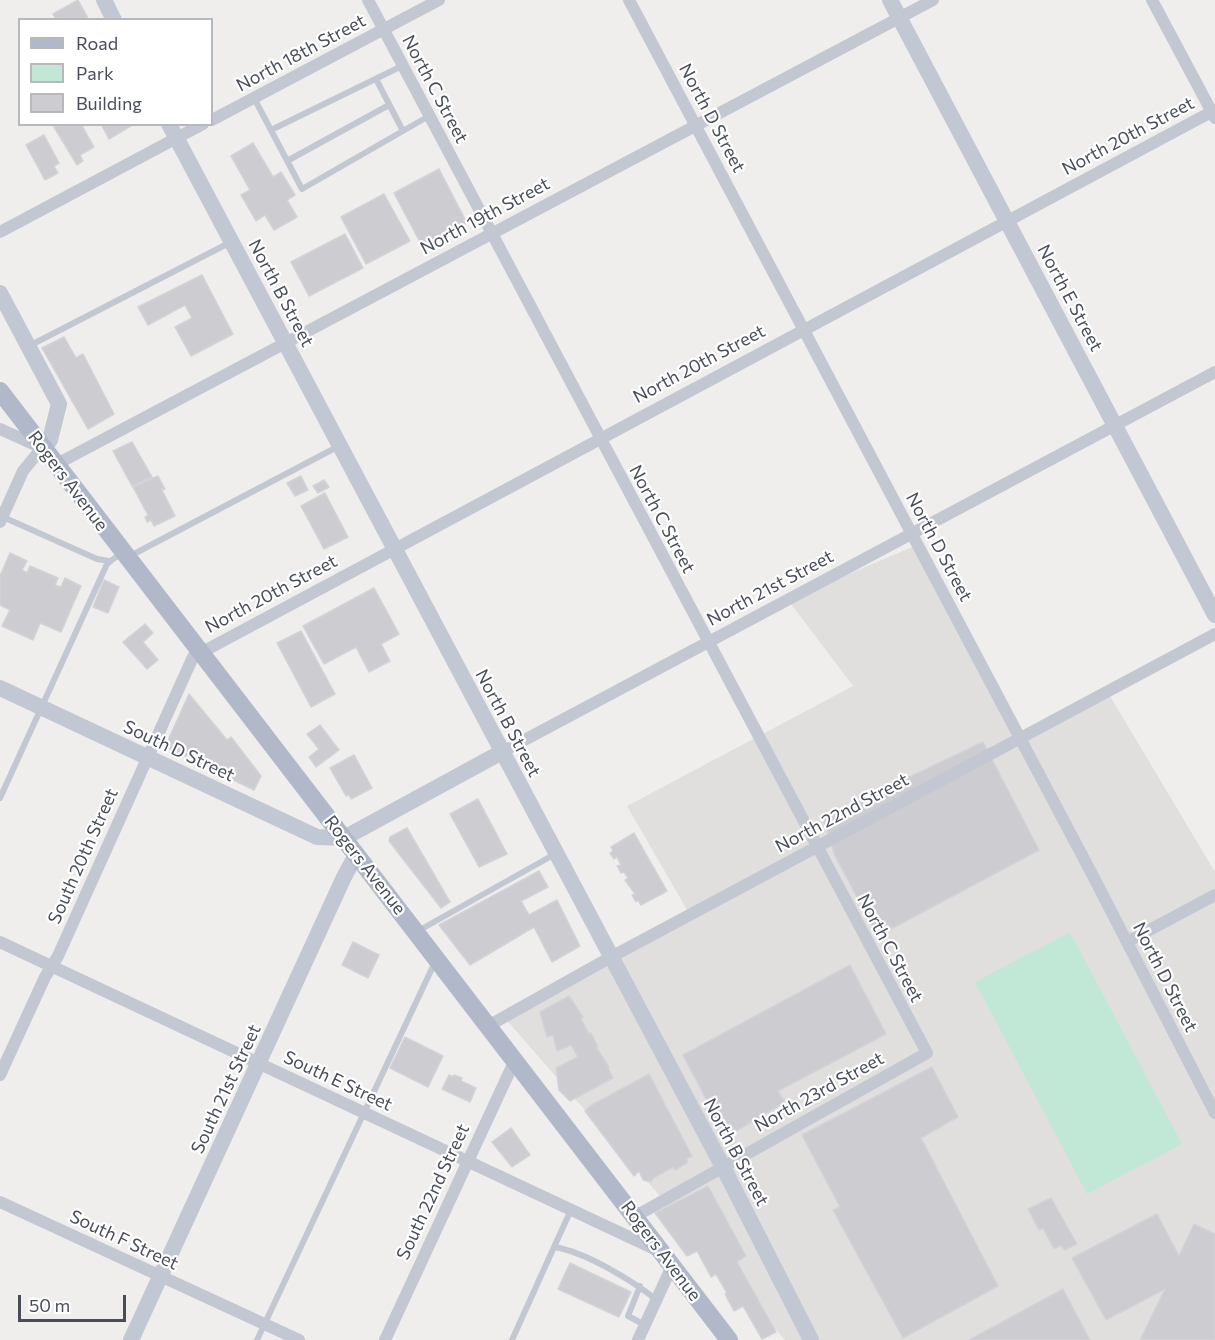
<!DOCTYPE html>
<style>
body{margin:0}
#map{position:relative;width:1215px;height:1340px;overflow:hidden;background:#f0eeed;font-family:Commissioner,sans-serif}
canvas{display:block}
.legend{position:absolute;left:18px;top:18px;width:195px;height:108px;box-sizing:border-box;background:#fff;border:2px solid #b6b8bc;margin:0;padding:8px 10px;list-style:none;font-size:18px;color:#484d58}
.legend li{display:flex;align-items:center;gap:12px;height:30px}
.legend b{width:30px;border:2px solid #b6b8bc}
.scale{position:absolute;left:18px;top:1295px;width:108px;height:27px;box-sizing:border-box;border:3px solid #484d58;border-top:0;padding-left:8px;font-size:18px;line-height:21px;white-space:nowrap;color:#484d58;-webkit-text-stroke:4px #fff;paint-order:stroke}
</style>
<div id="map">
<canvas width="1215" height="1340"></canvas>
<ul class="legend">
<li><b style="height:8px;background:#b0b8c9"></b>Road</li>
<li><b style="height:16px;background:#c1e8d7"></b>Park</li>
<li><b style="height:16px;background:#ccccd1"></b>Building</li>
</ul>
<div class="scale">50 m</div>
</div>
<script>
const c = document.querySelector('canvas').getContext('2d');
c.lineJoin = 'round';
function fillPath(path, color) { c.fillStyle = color; c.fill(path, 'evenodd'); }
function strokePath(path, color, width, dash) { c.strokeStyle = color; c.lineWidth = width; c.lineCap = dash ? 'butt' : 'round'; c.setLineDash(dash || []); c.stroke(path); }
function drawText(font, color, halo, rows, align = 'center') {
  c.font = font + ' Commissioner,sans-serif'; c.lineWidth = 4.5; c.setLineDash([]); c.textBaseline = 'middle'; c.strokeStyle = halo; c.fillStyle = color; for (const [text, x, y, turn = 0] of rows) {
    c.save(); c.translate(x, y); c.rotate((+turn || 0) * Math.PI / 180); c.textAlign = isNaN(turn) ? turn : align; if (halo) c.strokeText(text, 0, 0); c.fillText(text, 0, 0); c.restore();
  }
}
const education = new Path2D(`
 M917,545L1019,738L1107,691L1215,872V1340H785L504,1017L690,915L627,806L853,686L788,600Z`);
const green = new Path2D(`
 M1070,932L1182,1144L1087,1194L975,982Z`);
const building = new Path2D(`
 M78,0L89,20H56L53,14Z
 M59,124H81L94,147L80,155L83,161L77,165L54,127Z
 M101,124H134L109,139Z
 M44,135L59,163L54,166L58,173L45,180L26,145Z
 M253,143L273,177L281,172L295,195L287,200L297,217L274,230L265,215L256,221L241,195L250,190L231,156Z
 M439,169L467,223L422,246L394,193Z
 M384,194L410,241L366,264L341,217Z
 M345,234L363,268L309,296L291,262Z
 M202,275L233,334L191,356L175,327L192,318L185,305L148,325L138,307Z
 M64,337L76,358L83,354L114,414L88,429L42,348Z
 M132,442L152,477L132,486L113,451Z
 M158,476L165,489L162,490L175,516L154,526L151,520L147,522L145,517L148,515L133,487Z
 M301,476L308,490L295,496L287,483Z
 M324,480L329,487L318,493L313,486Z
 M325,493L348,537L324,549L301,506Z
 M10,553L27,561L22,570L27,573L30,566L58,578L55,585L61,587L65,578L81,586L61,632L40,623L33,640L2,626L10,610L0,605V576Z
 M104,580L119,587L108,613L93,607Z
 M374,588L399,634L381,644L390,661L369,672L356,647L324,664L303,626Z
 M145,624L153,633L143,642L158,660L147,669L123,642Z
 M301,631L335,694L311,707L277,643Z
 M189,694L227,740L231,737L261,776L254,790L165,747Z
 M320,725L339,750L316,767L309,757L319,749L307,734Z
 M983,742L1039,850L878,936L835,856L823,818Z
 M354,755L372,788L351,799L349,795L346,796L330,768Z
 M478,799L507,854L479,867L450,814Z
 M407,828L450,902L441,908L389,841L390,837Z
 M634,833L667,891L641,905L638,900L636,902L632,895L635,894L625,880L628,878L624,872L621,873L617,866L621,865L617,857L614,859L610,853L613,851L611,847Z
 M539,871L548,887L521,901L529,915L557,900L580,946L552,962L534,927L470,965L439,925Z
 M353,942L379,955L368,978L342,965Z
 M850,965L886,1034L778,1091L785,1102L726,1137L683,1055Z
 M569,996L583,1017L581,1019L589,1034L591,1033L598,1047H596L609,1067L608,1068L613,1078L570,1101L559,1090L556,1068L578,1057L571,1045L557,1051L553,1035L547,1037L540,1012Z
 M405,1037L443,1056L428,1087L390,1068Z
 M932,1067L958,1117L921,1138L998,1286L903,1338L833,1210L840,1207L802,1135Z
 M649,1074L692,1156L686,1159L688,1162L675,1170L673,1167L653,1178L651,1182L643,1180L639,1171L634,1176L585,1111L590,1106Z
 M449,1075L453,1077L454,1075L462,1078L461,1081L476,1088L470,1102L442,1089Z
 M511,1128L530,1155L512,1167L492,1142Z
 M708,1186L746,1256L737,1262L776,1332L762,1339L743,1306L734,1311L725,1294L727,1293L716,1274L711,1277L697,1251L687,1256L655,1213Z
 M1051,1198L1077,1244L1064,1250L1061,1245L1054,1249L1043,1228L1039,1230L1028,1209Z
 M1157,1214L1179,1256L1194,1224L1215,1234V1340H1140L1165,1289L1106,1320L1072,1258Z
 M570,1263L631,1292L619,1317L558,1289Z
 M1063,1289L1090,1340H969Z`);
const lane = new Path2D(`
 M376,79L403,131
 M254,98L302,189L429,116
 M271,130L402,66
 M287,161L389,105
 M29,346L231,242
 M3,517L97,559L109,561
 M130,556L339,446
 M0,798L107,564L121,553
 M418,931L555,854
 M571,1210L554,1247C586,1252 631,1280 657,1300
 M640,1286L628,1316L645,1325
 M257,1340L435,962
 M512,1340L554,1247`);
const street = new Path2D(`
 M368,0L927,1053L634,1217
 M629,0L1092,874L1215,1113
 M1152,0L1215,118
 M212,120L439,0
 M0,232L203,124
 M0,429L42,448L23,471L0,522
 M55,465L933,0
 M502,752L1215,372
 M0,942L659,1251
 M1127,942L1215,895
 M488,1026L611,957L1215,634
 M0,1075L45,977L58,956L193,657L1215,110
 M0,1202L299,1340
 M385,1340L515,1060
 M638,1340L672,1266`);
const secondary = new Path2D(`
 M104,0L114,20
 M890,0L1215,615
 M169,124L723,1167L811,1340
 M0,293L59,404L50,440L42,448
 M0,688L317,837L344,838L502,752
 M131,1340L344,877L356,855`);
const primary = new Path2D(`
 M0,391L729,1340`);
const streetNames = [
 ["North 18th Street",301,53,-28],
 ["North C Street",435,89,62],
 ["North D Street",712,118,62],
 ["North 20th Street",1128,136,-28],
 ["North 19th Street",485,216,-28],
 ["North B Street",281,293,62],
 ["North E Street",1070,298,62],
 ["North 20th Street",699,364,-28],
 ["Rogers Avenue",68,481,53],
 ["North C Street",662,519,62],
 ["North D Street",939,547,62],
 ["North 21st Street",770,588,-28],
 ["North 20th Street",271,594,-28],
 ["North B Street",508,723,62],
 ["South D Street",179,751,25],
 ["North 22nd Street",842,813,-28],
 ["South 20th Street",83,856,-66],
 ["Rogers Avenue",365,865,52],
 ["North C Street",890,948,62],
 ["North D Street",1165,977,63],
 ["South E Street",338,1081,25],
 ["South 21st Street",226,1089,-65],
 ["North 23rd Street",819,1092,-29],
 ["North B Street",736,1152,62],
 ["South 22nd Street",433,1192,-65],
 ["South F Street",124,1240,25],
 ["Rogers Avenue",661,1251,53]
];
fillPath(education, '#e0dfde');
fillPath(green, '#c1e8d7');
fillPath(building, '#ccccd1');
strokePath(building, '#d2d3d8', 1.5);
strokePath(lane, '#c2c7d1', 6);
strokePath(street, '#c2c7d1', 12);
strokePath(secondary, '#c2c7d4', 16);
strokePath(primary, '#b0b8c9', 18);
drawText('18px', '#484d58', '#fff', streetNames);
</script>
